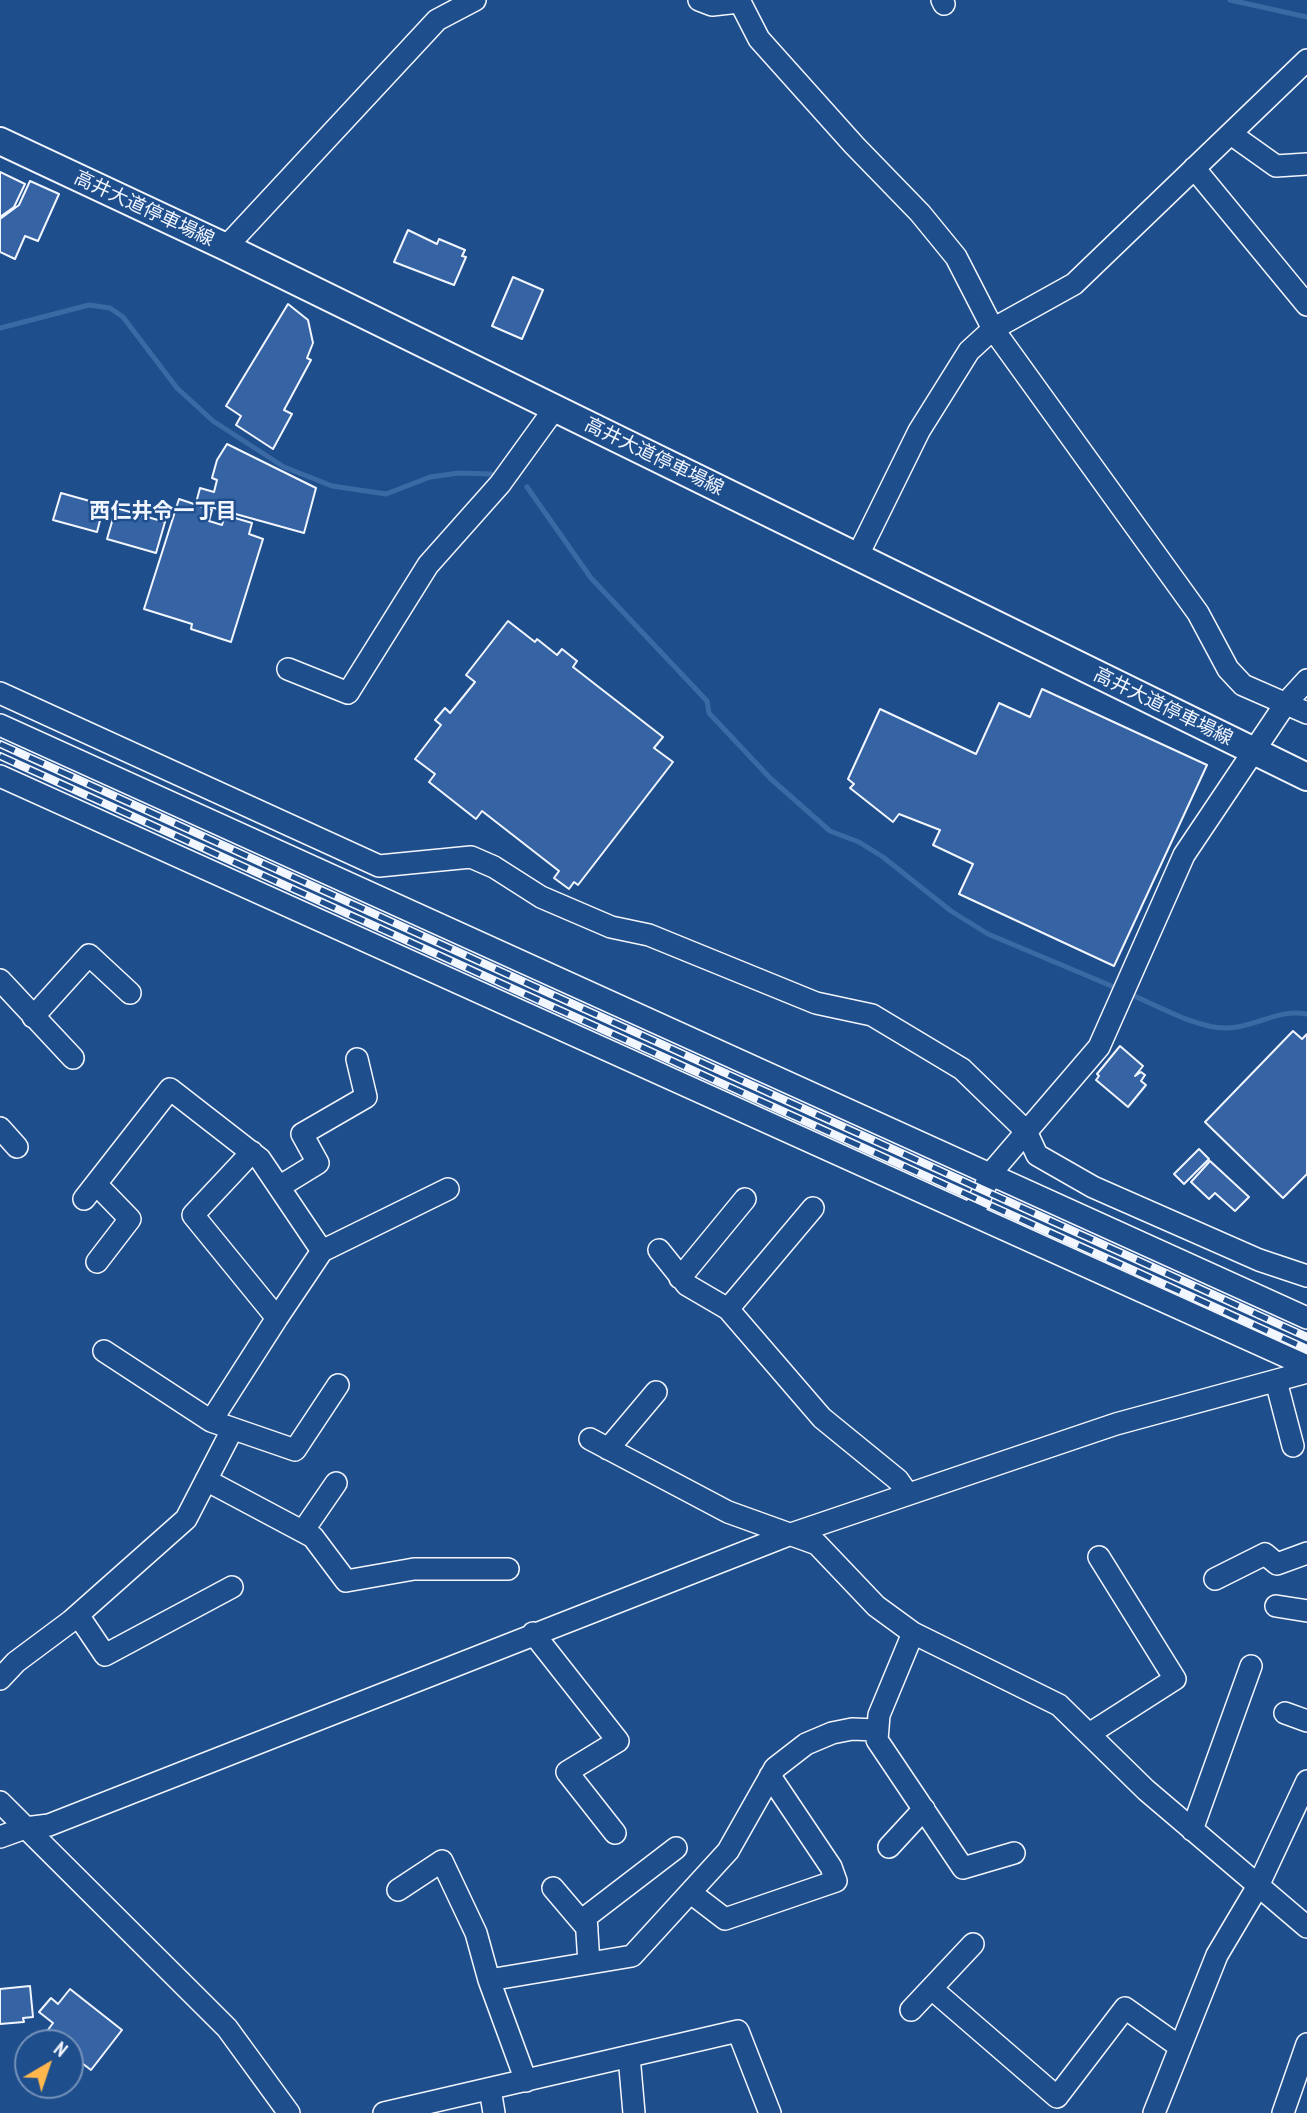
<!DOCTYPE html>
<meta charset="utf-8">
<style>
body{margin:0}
#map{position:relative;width:1307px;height:2113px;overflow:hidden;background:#1f4e8c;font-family:"PT Sans Narrow",sans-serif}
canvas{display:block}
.north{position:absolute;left:14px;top:2029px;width:70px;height:70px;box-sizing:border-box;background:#1f4e8c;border:2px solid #7391ba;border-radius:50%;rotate:39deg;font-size:19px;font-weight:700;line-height:28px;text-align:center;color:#f2f6ff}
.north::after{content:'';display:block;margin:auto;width:24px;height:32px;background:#ffb74d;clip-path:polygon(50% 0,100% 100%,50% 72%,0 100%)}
</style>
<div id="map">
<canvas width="1307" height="2113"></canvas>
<div class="north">N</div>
</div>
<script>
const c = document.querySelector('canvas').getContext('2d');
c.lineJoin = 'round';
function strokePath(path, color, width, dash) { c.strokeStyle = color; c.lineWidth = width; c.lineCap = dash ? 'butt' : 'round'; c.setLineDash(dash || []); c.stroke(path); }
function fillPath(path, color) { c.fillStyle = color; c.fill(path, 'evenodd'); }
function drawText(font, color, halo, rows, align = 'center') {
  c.font = font + ' "PT Sans Narrow","Noto Sans JP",sans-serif'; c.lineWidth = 5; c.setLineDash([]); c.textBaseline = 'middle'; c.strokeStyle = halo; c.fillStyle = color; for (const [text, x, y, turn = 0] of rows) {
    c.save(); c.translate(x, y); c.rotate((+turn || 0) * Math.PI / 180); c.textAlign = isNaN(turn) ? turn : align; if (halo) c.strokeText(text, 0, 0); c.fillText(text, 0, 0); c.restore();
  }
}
const stream = new Path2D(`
 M1230,0L1307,17
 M0,328L89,305L110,308L123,317L177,388L213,421L284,467L332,486L386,494L430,477L459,473L491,474
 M527,487L591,578L707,701L709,713L771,779L830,831L859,842L883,857L951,911L988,934L1121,990
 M1130,994C1156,1005 1198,1029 1227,1028C1255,1028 1278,1008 1307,1014`);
const building = new Path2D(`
 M0,172L25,184L14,207L0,217Z
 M30,181L59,194L38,241L25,236L15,259L0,252V219L19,205Z
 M408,230L437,244L439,239L465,250L462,256L466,257L454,285L394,262Z
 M513,277L543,290L522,339L492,326Z
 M288,304L308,320L313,343L307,358L311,360L284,410L292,414L273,449L236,425L241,416L226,406Z
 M227,444L316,488L304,533L196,503L200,488L214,492L217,480L212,478L217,460Z
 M61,493L104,505L97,532L53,520Z
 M179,499L212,510L209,521L222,525L225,515L252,523L249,534L263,539L231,642L191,629L192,624L144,609Z
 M116,508L165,522L156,553L107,539Z
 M508,621L535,642L537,639L557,655L562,649L577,661L573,667L663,737L654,748L673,762L578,885L574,882L569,889L554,878L559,871L482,811L476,819L429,782L435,774L415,759L441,725L435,720L445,708L450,713L475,682L466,675Z
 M1042,689L1207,765L1114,966L959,894L973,864L933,845L940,830L899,814L893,822L850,788L854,784L848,779L880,709L976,754L999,703L1030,717Z
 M1293,1031L1302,1039L1307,1034V1174L1283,1198L1205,1122Z
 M1120,1046L1143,1066L1135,1076L1141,1072L1145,1075L1141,1081L1146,1085L1128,1107L1096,1080L1099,1076L1097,1074Z
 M1199,1149L1209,1159L1184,1184L1174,1174Z
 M1210,1161L1249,1197L1235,1211L1215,1193L1209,1199L1191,1182Z
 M30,1986L33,2017L23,2018L24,2022L0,2024V1989Z
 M70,1989L122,2030L91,2070L70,2054V2043H57L45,2034L53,2023L39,2012L51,1998L58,2004Z`);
const minor = new Path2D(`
 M699,0L712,5L739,2
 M739,0L759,39L854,145L920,213L956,257L993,329L1198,613L1228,669L1243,685L1307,713
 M942,0L944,4
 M1231,134L1276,166L1307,164
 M1194,168L1307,305
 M226,247L437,20L475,0
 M857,557L919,431L969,351L993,329L1074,284L1307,60
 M288,669L348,693L428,565L500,484L555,408
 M0,693L379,866L471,857L494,867L541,897L611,927L649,935L816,1003L872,1015L962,1069L1026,1131L1037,1155L1093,1187L1259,1260L1307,1276
 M0,725L1307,1318
 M0,776L1307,1366
 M0,980L73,1058
 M33,1017L89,955L130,993
 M0,1128L17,1147
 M252,1152L193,1215L277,1318L211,1421L295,1450L338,1385
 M96,1184L130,1219L97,1262
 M279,1187L318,1163L302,1134L366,1097L357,1059
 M84,1199L170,1089L260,1159L322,1251
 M973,1214L991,1173L1099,1047L1184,855L1286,703L1307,680
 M659,1250L687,1285L728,1309L822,1418L898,1480L907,1493
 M680,1278L745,1199
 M728,1309L813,1208
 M277,1318L322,1251L448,1189
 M104,1351L211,1421
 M1276,1381L1293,1446
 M590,1439L728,1512L817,1544L876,1606L913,1633L1059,1705L1146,1790L1307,1927
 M608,1449L656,1392
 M206,1480L313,1537L346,1581L414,1569H508
 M303,1531L336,1483
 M1215,1579L1265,1554L1277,1564L1307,1553
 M1276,1606L1307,1611
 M78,1615L105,1655L232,1587
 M533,1633L618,1741L567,1772L615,1833
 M913,1633L879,1715L877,1740L963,1868L1014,1853
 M0,1679L16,1662L71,1621L186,1519L232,1430
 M1285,1713L1307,1721
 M1089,1734L1175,1679L1099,1557
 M0,1802L227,2028L289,2113
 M1192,1830L1251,1666
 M0,1837L25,1828L49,1825L791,1534L1116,1424L1307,1372
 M889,1847L924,1809
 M553,1888L587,1928
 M398,1890L442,1861L476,1933L489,1980L632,1956L728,1851L775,1768L806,1744L832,1733L852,1729L876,1730
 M691,1893L725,1919L836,1881L831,1867L770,1776
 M589,1963L586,1917L676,1848
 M489,1980L526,2081
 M932,1989L1057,2097L1125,2008L1180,2047
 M911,2010L973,1944
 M629,2056L634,2113
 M490,2089L494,2113
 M384,2113L738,2031L770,2113
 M1154,2113L1217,1955L1258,1886L1307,1781
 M1283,2113L1307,2044`);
const major = new Path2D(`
 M0,141L226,247L1307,777`);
const rail = new Path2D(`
 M0,744L1307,1337
 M0,756L1307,1349`);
const streetNames = [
 ["高井大道停車場線",144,209,25],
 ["高井大道停車場線",654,457,26],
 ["高井大道停車場線",1163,707,26]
];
const neighbourhoodNames = [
 ["西仁井令一丁目",163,512]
];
strokePath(stream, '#3b69a3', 5);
fillPath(building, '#3563a3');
strokePath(building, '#f2f6ff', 2);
strokePath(minor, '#f2f6ff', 24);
strokePath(major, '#f2f6ff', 30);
strokePath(minor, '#1f4e8c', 21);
strokePath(major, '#1f4e8c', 26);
strokePath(rail, '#f2f6ff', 8);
strokePath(rail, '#1f4e8c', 5, [16]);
drawText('19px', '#f2f6ff', '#1f4e8c', streetNames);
drawText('bold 21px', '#f2f6ff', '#1f4e8c', neighbourhoodNames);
</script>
